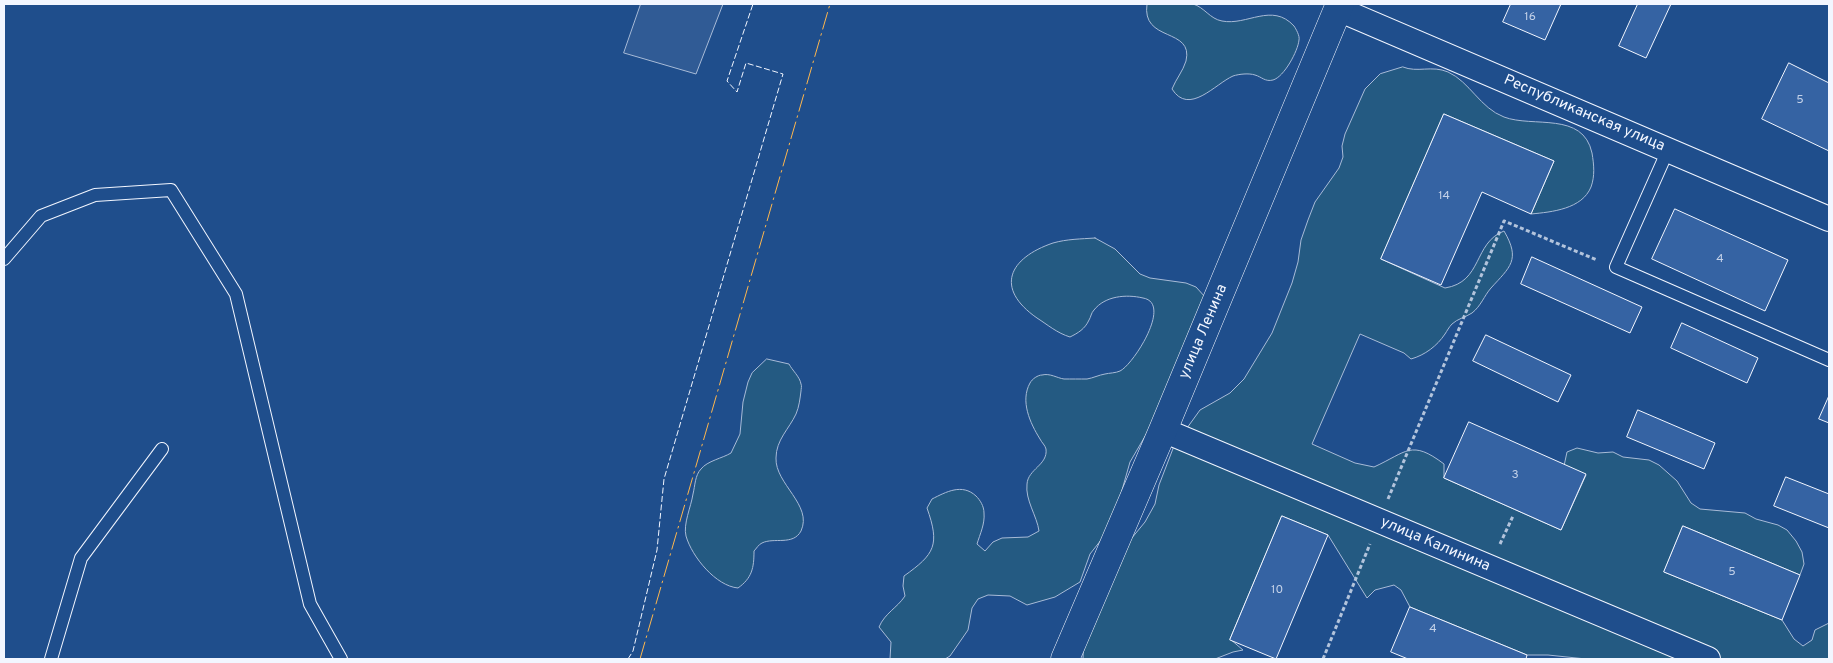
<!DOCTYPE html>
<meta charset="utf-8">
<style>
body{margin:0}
#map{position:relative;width:1833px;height:663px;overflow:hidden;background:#1f4e8c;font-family:Overpass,sans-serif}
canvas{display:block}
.frame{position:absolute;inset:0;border:5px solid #f2f6ff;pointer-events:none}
</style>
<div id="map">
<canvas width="1833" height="663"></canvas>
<div class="frame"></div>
</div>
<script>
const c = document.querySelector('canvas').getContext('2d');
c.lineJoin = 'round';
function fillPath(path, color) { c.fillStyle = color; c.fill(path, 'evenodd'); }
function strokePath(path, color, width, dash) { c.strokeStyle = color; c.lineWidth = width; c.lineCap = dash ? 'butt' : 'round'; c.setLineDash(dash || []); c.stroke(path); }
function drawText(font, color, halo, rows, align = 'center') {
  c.font = font + ' Overpass,sans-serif'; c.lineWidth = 4; c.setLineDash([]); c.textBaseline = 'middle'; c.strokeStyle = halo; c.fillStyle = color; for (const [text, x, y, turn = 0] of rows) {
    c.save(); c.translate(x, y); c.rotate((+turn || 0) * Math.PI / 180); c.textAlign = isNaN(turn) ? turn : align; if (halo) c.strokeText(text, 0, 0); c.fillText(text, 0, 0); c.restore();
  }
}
const green = new Path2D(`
 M1147,4C1158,4 1184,1 1193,4C1204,7 1210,19 1222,21C1247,26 1272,2 1294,26C1296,29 1300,36 1299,40C1298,51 1284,77 1273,80C1265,82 1262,77 1255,75C1249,73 1239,74 1233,76C1215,84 1189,116 1172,89C1176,79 1183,71 1186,61C1194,27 1141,43 1147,4Z
 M1403,67C1417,73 1432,65 1448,72C1470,82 1480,108 1504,117C1533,128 1583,111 1592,153C1594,165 1595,176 1591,187C1582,209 1552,212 1531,214L1554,161L1444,114L1381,259L1445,288C1483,282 1473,243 1504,231C1521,260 1510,267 1491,288C1484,296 1481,306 1472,313C1466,317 1457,319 1452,324C1449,327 1447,331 1445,334C1437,346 1425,355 1411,359L1404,353L1360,334L1312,444L1355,463L1374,467C1407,452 1411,439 1444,464V478L1561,530L1586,475L1564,466L1567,452L1577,448L1598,453L1613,452L1623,457L1649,460L1659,465L1677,481L1691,503L1700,509L1745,513L1756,519L1778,525L1787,530L1796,541L1802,552L1804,564L1800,575L1683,526L1664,572L1782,620L1794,639L1803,646L1812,640L1815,630L1829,623V659H1586L1548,655H1527L1410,607L1401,590L1394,585L1375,590L1367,598L1328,535L1282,516L1230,639L1243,650L1233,652L1215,659H1083C1082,642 1094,631 1098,615L1131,539L1145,522L1155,504L1159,485L1174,446L1200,410L1230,393L1244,379L1272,333L1292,283L1298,262L1301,240L1308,220L1315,202L1339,168L1343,157L1342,146L1345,134L1365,89L1380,74Z
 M1095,238L1115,249L1140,274L1150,278L1186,283L1196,287L1206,298L1151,426L1130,462L1118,504L1105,535L1090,554L1080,582L1055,597L1027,605L1010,596L988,595L978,599L972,608L968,630L950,656L945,659H890L891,642L879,627C885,613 897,608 905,596L903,586L904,576C935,554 940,545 927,508L932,499C946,492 962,483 976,496C980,500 984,506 984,513C985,524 980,534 977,544L985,551L993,542L1002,538L1028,537L1039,531C1037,516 1025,500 1027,484C1028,469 1048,465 1046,449C1045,445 1042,443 1040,439C1030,423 1020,401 1030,383C1032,379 1038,375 1042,375C1050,373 1057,378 1064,379C1071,379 1080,379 1087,379C1093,378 1099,375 1105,374C1109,373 1116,373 1120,371C1133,365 1173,303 1143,298C1126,294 1105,296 1094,310C1091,313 1091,317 1089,320C1085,329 1078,333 1070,337C1057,333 1048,325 1037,318C994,288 1009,258 1053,243C1067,239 1081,239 1095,238Z
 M767,359L789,364C792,370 800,377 801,384C802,386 801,389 801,391C800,399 799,407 796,414C789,429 776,440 776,458C775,484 813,505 801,531C793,546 774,537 762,543C759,544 756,549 754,551C754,568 752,578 738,588C716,586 692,557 686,536C683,524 691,507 693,494C695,486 695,475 701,469C707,461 723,458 731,453L740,434L743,402L748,382L752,373Z`);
const parking = new Path2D(`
 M641,4H723L696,74L624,53Z`);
const building = new Path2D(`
 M1511,4H1561L1545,40L1503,22Z
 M1638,4H1671L1646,58L1619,46Z
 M1789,63L1829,83V151L1762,119Z
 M1444,114L1554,161L1531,214L1482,192L1441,285L1381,259Z
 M1675,209L1788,260L1765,311L1652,259Z
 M1532,257L1642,307L1630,333L1521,284Z
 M1682,323L1758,358L1747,383L1671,348Z
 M1486,335L1571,375L1558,402L1473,361Z
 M1829,396V423L1819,419Z
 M1638,410L1715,443L1704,469L1627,437Z
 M1469,422L1586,474L1561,530L1444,478Z
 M1786,477L1829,494V528L1774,506Z
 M1282,516L1328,535L1276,659L1230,640Z
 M1683,526L1800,575L1782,620L1664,572Z
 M1410,607L1527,655L1526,659H1408L1391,652Z`);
const path = new Path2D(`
 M1388,499L1504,221L1597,260
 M1500,544L1513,516
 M1323,659L1370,544`);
const service = new Path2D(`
 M1668,150L1616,267L1829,360
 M4,259L41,216L95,195L171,190L236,294L310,604L341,659
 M51,659L81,558L162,449`);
const minor = new Path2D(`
 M1338,9L1829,219
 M1163,430L1708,659`);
const tertiary = new Path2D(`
 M1065,659L1163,430L1340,4`);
const fence = new Path2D(`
 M628,659L633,651L657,550L664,479L783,74L746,63L737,92L727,81L753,4`);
const power = new Path2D(`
 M640,659L830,4`);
const numberNames = [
 ["16",1530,18],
 ["5",1800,101],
 ["14",1444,197],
 ["4",1720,260],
 ["3",1515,476],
 ["5",1732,573],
 ["10",1277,591],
 ["4",1433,630]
];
const streetNames = [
 ["Республиканская улица",1584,114,23],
 ["улица Ленина",1204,332,-67],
 ["улица Калинина",1435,545,23]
];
fillPath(green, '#245a82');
strokePath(green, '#a8bbd7', 1);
fillPath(parking, '#305b95');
strokePath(parking, '#a8bbd7', 1);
fillPath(building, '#3563a3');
strokePath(building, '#f2f6ff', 1);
strokePath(service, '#f2f6ff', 14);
strokePath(minor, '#f2f6ff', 26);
strokePath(tertiary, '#f2f6ff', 29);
strokePath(path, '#b3c4dc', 3, [4, 2.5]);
strokePath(service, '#1f4e8c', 12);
strokePath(minor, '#1f4e8c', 24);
strokePath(tertiary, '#1f4e8c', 28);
strokePath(fence, '#f2f6ff', 1, [6, 2.5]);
strokePath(power, '#ffb74d', 1, [18, 4, 2.5, 4]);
drawText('12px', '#c3d1e8', null, numberNames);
drawText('15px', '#f2f6ff', '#1f4e8c', streetNames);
</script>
